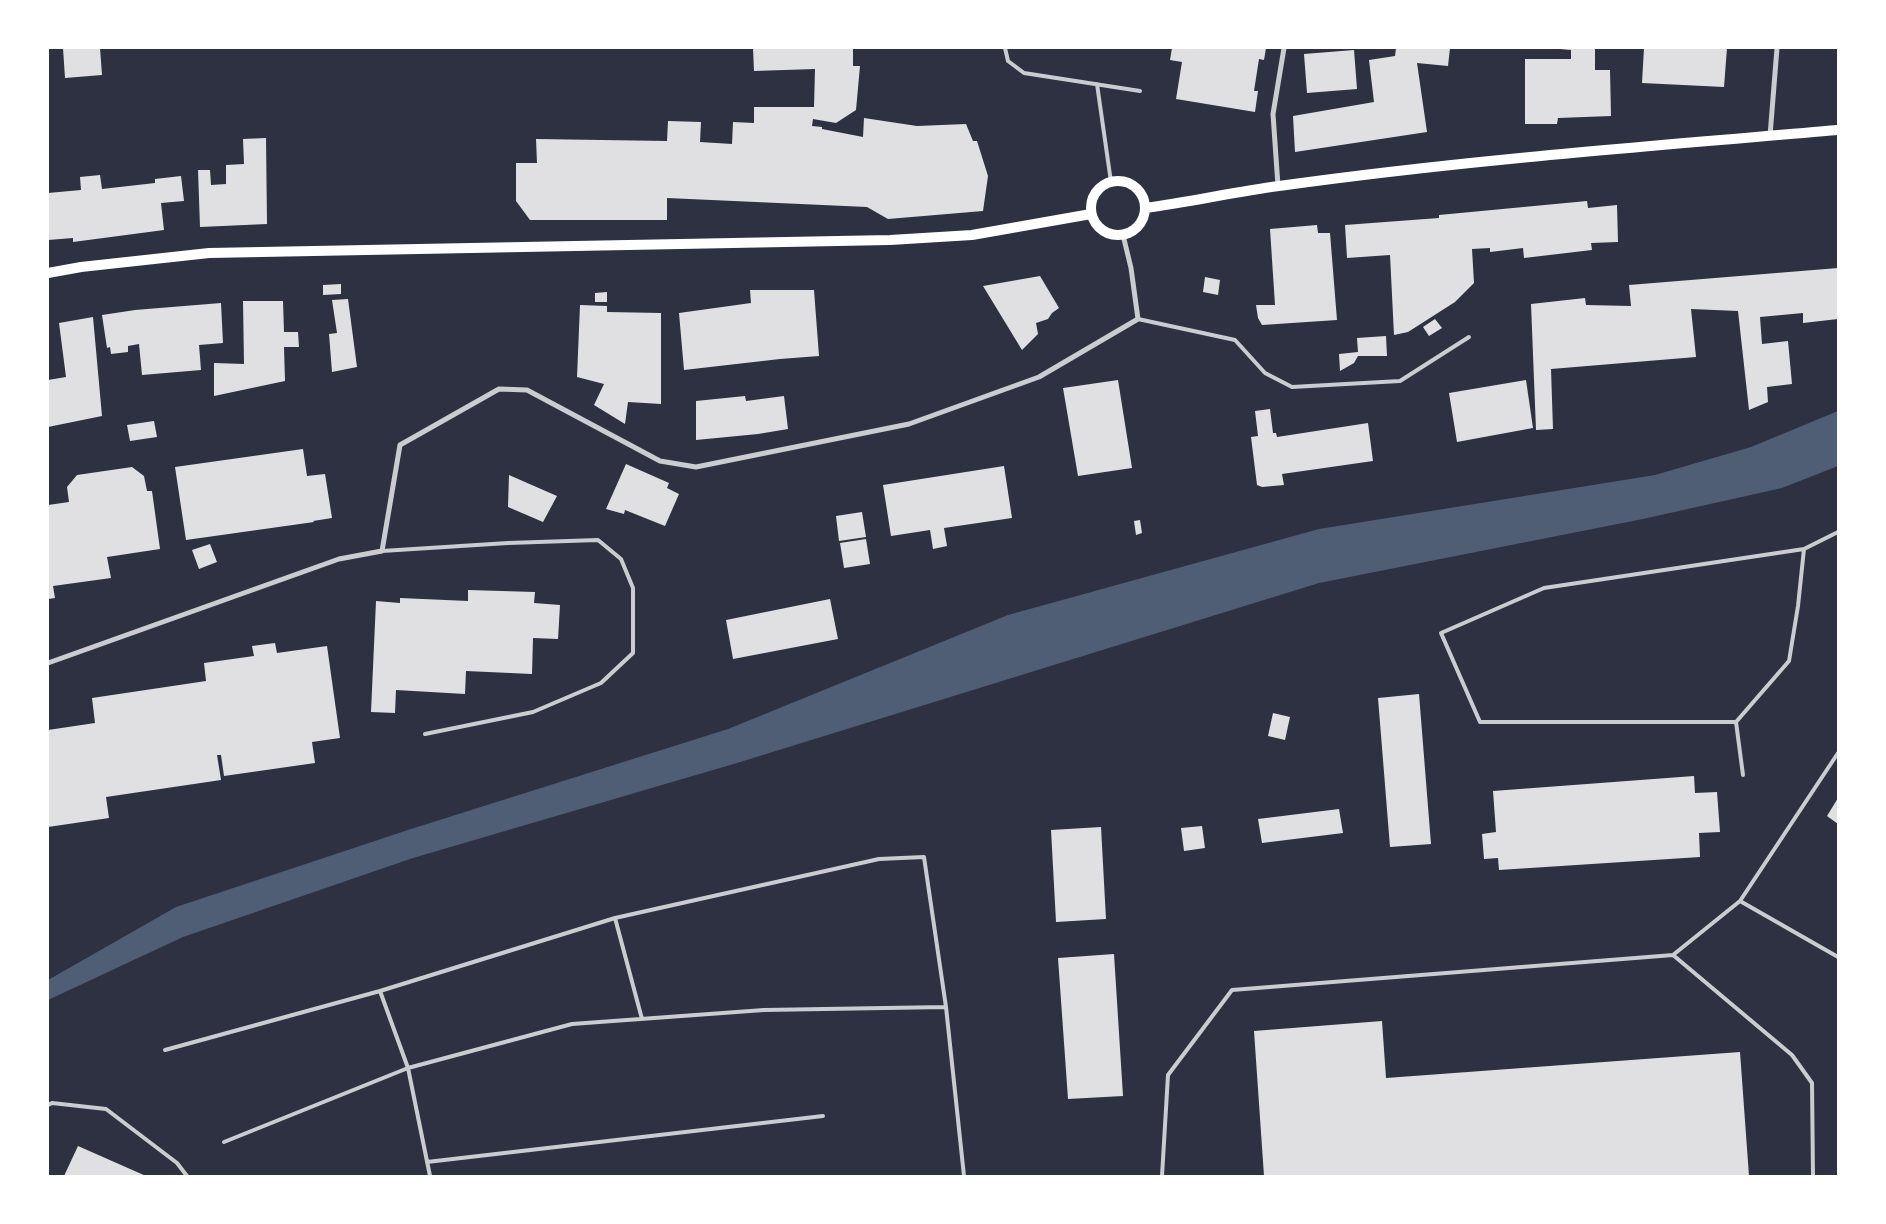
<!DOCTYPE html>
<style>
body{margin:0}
#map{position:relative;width:1886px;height:1224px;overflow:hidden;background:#2d3142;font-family:Karla,sans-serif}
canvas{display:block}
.frame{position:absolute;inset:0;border:49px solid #fff;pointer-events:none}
</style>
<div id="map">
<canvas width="1886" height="1224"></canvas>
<div class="frame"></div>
</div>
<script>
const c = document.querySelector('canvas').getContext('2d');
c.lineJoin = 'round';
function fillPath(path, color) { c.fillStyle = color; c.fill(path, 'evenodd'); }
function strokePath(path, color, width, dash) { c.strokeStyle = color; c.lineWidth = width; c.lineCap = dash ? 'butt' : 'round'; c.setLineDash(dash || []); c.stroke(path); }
const water = new Path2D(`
 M1838,411V466L1782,488L1643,519L1319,583L737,763L413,858L183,937L48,1000V980L176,907L411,829L728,729L1008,615L1319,529L1655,475L1751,447Z`);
const building = new Path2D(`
 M63,48H100L102,75L65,78Z
 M753,48H853V66H860L856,110L836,123L813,119L812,126L822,127V129L863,137L864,118L917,126L966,124L973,141H977L988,176L983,211L888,219L867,207L667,198V220H530L516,201V163H537L536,139L667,141L668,121L701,122L700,142L732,144L733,122L754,123V107H814L815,69L754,71Z
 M1172,48H1266L1264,60L1259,59L1254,91H1258L1255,112L1176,99L1182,62L1170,60Z
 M1396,48H1450L1448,66L1417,63L1427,132L1295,152L1293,116L1374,102L1369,60L1395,56Z
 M1560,48H1595V70H1610L1611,116L1558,118L1557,124H1525V59H1571V50L1560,49Z
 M1644,48H1727L1724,87L1642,83Z
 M1354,50L1357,89L1307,93L1304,54Z
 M266,138L267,224L200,227L198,170H210L211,185L226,184V165L244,164L243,139Z
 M100,175L102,189L155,183V179L181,176L184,201L161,203L164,230L73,242V238L48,240V193L81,190L80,177Z
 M1587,201L1588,208L1617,205L1618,242L1591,243L1592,250L1524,258L1523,248L1490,252V248L1472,249L1474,283L1455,302L1408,332L1394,335L1390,255L1347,258L1345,225L1439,218V215Z
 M1317,225L1318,233H1330L1337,320L1262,325L1258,318L1256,305H1275L1270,229Z
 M1838,268V308L1837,309L1838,319L1803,323V313L1760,317L1762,344L1788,341L1792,384L1767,387L1768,402L1749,410L1738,311L1691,309L1696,357L1551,369L1553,429L1536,430L1531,304L1585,298L1586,305L1631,306L1629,285Z
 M1040,276L1059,308L1052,313L1048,319L1036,323L1038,334L1022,350L983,286Z
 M1205,277L1220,280L1218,295L1203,292Z
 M341,284V294L323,295V285Z
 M750,290H814L819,356L780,359L684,370L679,313L751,303Z
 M607,292V302H595V293Z
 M348,299L357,367L332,372L329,334L337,333L332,300Z
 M243,301H283L284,332H298L299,347H284L285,381L214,396V363L244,364Z
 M221,303L223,343L199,345L201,370L142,375L139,344L128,346V352L111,354L110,347L107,348L102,315L135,310Z
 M580,305L607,306V312L661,313V404L628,402L625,424L594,405L604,384L577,377Z
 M93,317L102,416L48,427V380L66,377L59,323Z
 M1435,319L1442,328L1429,336L1423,327Z
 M1386,336L1387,356H1358L1354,363L1340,371L1339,354L1358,352L1357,338Z
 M1118,380L1132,468L1078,476L1063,388Z
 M1526,380L1533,428L1457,442L1449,393Z
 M745,396L746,401L784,396L788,429L758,434L696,440V401Z
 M1270,409L1273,433H1276L1277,437L1368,423L1373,461L1282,474L1284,485L1262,487L1257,485L1251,437L1258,436L1255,411Z
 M154,421L157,437L130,441L127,425Z
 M303,449L307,476L325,474L332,518L313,521L314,522L186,540L175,467Z
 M626,464L669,483L667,488L679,494L665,526L625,510L624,514L606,509Z
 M1004,466L1012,518L944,528L947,546L933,549L930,530L891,536L883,485Z
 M132,467L144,476L147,491H152L160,549L107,557L111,578L53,586L55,598L48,599V505L69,502L67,487L77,475Z
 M509,475L557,496L543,522L508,507Z
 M862,512L866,537L839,541L836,516Z
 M1140,520L1142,533L1136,535L1134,521Z
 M866,539L870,564L844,568L840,543Z
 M210,544L217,562L199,569L192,550Z
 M468,590L535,592L534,603L560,605L558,639L533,638L532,674L466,671L465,694L396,690L395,713L371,712L376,601L400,603V598L468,601Z
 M830,599L838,639L733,659L726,620Z
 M275,643L277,653L327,646L340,738L312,742L315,763L224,776L221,755H217L221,780L106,797L109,818L48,827V730L95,723L92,698L206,681L204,663L254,656L252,646Z
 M1419,694L1431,844L1390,847L1378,698Z
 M1273,713L1290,717L1285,740L1268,736Z
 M1694,776L1695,793L1717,792L1720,832L1699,833L1700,857L1499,870L1498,858L1484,859L1482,834L1496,832L1493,791Z
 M1838,798V824L1827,816Z
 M1339,809L1343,833L1262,843L1258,819Z
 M1202,826L1205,848L1184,851L1181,828Z
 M1101,827L1106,919L1056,922L1051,830Z
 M1114,954L1123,1096L1068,1099L1058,958Z
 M1382,1021L1386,1078L1740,1052L1749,1176H1264L1254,1031Z
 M78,1146L146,1176H64Z`);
const service = new Path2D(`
 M1005,48L1008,61L1024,73L1140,91
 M1097,84L1111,182
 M1138,319L1235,340L1265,373L1292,387L1400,381L1469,337
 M382,551L508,543L598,540L621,559L633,588V653L601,683L533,712L425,734
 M1736,722L1789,661L1798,606L1804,549
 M1743,775L1736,722H1480L1441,633L1544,588L1804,549L1838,532
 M1740,901L1838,753
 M1673,955L1792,1055L1812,1083L1813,1176
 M642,1019L615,918L879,859L924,857L946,1007
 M165,1050L380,991L615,918
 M48,1105L52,1103L106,1109L177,1163L187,1176
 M224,1142L408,1068L380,991
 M427,1162L823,1116
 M430,1176L408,1068L572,1024L764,1010L946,1007L964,1176
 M1162,1176L1168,1075L1232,990L1673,955L1740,901L1838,957`);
const minor = new Path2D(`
 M1770,136L1777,48
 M1278,186L1273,114L1284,48
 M48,663L339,559L382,551L400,445L499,389L527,390L660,461L696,467L909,424L1039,377L1138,319L1131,268L1123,235`);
const secondary = new Path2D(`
 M1091 208a27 27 0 1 1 54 0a27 27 0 1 1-54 0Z
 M1145,208C1190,202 1234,192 1279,186C1465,160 1652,146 1838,130
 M48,273L81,267L209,253L890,240L972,235L1091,214`);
fillPath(water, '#4f5d75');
fillPath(building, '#e0e0e3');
strokePath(service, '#caccd0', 4);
strokePath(minor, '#caccd0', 5);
strokePath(secondary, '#fff', 10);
</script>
